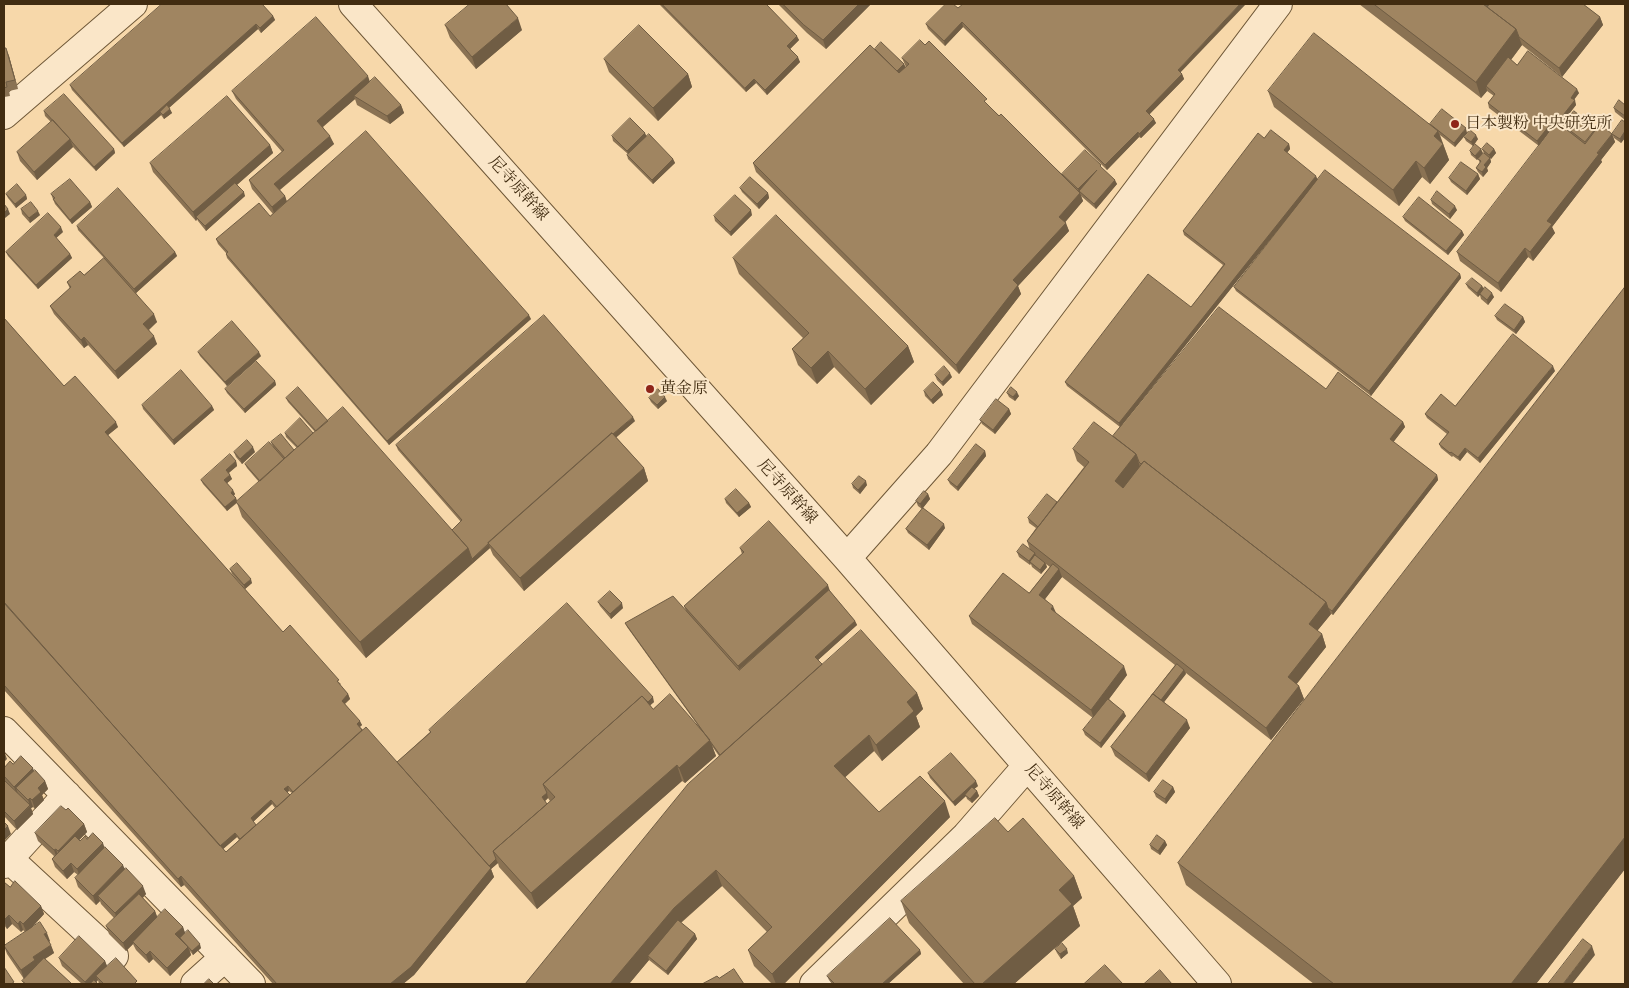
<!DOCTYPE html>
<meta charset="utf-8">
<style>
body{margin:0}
#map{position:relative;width:1629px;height:988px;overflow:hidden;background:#f7d8aa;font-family:"Gentium Book Plus",serif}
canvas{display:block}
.frame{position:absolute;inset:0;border:5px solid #412c11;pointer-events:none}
</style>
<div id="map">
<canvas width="1629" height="988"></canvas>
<div class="frame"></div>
</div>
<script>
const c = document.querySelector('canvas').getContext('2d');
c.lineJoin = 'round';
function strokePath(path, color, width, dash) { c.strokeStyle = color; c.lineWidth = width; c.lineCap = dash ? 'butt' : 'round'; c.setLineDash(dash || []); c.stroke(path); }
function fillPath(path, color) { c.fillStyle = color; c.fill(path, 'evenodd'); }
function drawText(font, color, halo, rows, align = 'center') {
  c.font = font + ' "Gentium Book Plus","Noto Serif JP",serif'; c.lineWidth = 4; c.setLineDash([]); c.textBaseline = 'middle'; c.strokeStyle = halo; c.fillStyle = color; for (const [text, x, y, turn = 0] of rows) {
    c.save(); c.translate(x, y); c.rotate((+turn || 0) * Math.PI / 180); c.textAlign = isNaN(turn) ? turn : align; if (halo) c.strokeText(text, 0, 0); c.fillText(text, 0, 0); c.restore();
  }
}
const minor = new Path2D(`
 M353,4L847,558L1217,984
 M4,115L133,4
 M847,558L939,454L1278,4
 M4,731L251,984
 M9,859L114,956
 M4,864L67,795
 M195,984L225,957
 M814,984L966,836L1027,766`);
const wall = new Path2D(`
 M659,4H766L799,40L790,49L800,62L767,95L756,83L746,92Z
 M778,4H871L826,49L807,33Z
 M1359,4H1583L1600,17L1603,25L1562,77L1522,45L1511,60L1517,65L1579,93L1574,100L1576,105L1562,123L1558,120L1539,146L1489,108L1488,103L1494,96L1487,91L1481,98Z
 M958,8L1181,73L1182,74L1184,79L1149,114L1156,123L1141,138L1139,137L1107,170L963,27L945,46L928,29L926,24Z
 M273,16L275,20L261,33L258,29L169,108L172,113L164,119L161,115L124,147L72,90L70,85Z
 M445,25L522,30L476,69L450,38Z
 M4,48L9,56L18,89L9,91L10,96L4,97Z
 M875,50L904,64L905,67H906L902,58L989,106L1063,175L1102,168L1117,184L1096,209L1081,196L1083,201L1065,222L1069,231L1018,286L1021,294L959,374L756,172L753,163Z
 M604,59L688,74L692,87L658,121L609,72Z
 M370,82L401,105L404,113L390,124L357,105L355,99L323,127L334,144L280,190L285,196L287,202L531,319L389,445L227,258L226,254V253L218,244L216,239L270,216L273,214L252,189L249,180L282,152L236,99L232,91Z
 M1268,91L1431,125L1467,133L1455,147L1440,135L1449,160L1430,184L1422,177L1399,206L1274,107Z
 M1625,105V120L1615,112L1614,108Z
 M44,111L114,149L115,153L96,171L73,147L37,180L20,161L17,152L51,122L45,116Z
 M1625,122V138L1621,143L1614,138L1612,134Z
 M1563,125L1596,128L1612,134L1615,142L1601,160L1602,162L1552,227L1555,233L1533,261L1528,257L1501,292L1460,261L1457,252L1564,128Z
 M612,136H646L673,159L675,163L653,184L628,159L627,155L628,154L613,141Z
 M1464,137L1478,139L1473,146L1466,141Z
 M1264,138L1289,144L1290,149L1287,153L1317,179L1460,274L1461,278L1371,396L1236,291L1234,287L1296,207L1123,424L1326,389L1403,422L1405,427L1393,442L1437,475L1438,480L1333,615L1330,613L1331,614L1317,631L1322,634L1326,647L1296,684L1299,686L1304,699L1271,740L1186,673L1164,702L1190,728L1149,782L1115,756L1111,747L1175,665L1062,577L1045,599L1056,613L1127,675L1109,699L1126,716L1101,748L1085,735L1083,730L1093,718L972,624L969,616L1029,593L1050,567L1046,564L1047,567L1041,574L1032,567L1031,564L1030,565L1019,557L1017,552L1030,550L1027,541L1036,528L1029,523L1028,518L1057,502L1084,467L1077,461L1073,449L1113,436L1120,427L1067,386L1065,382L1191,307L1223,265L1184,235L1183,231Z
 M270,145L273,153L237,185L245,196L206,231L198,221L197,219L196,221L153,172L150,163Z
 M1482,149H1494L1496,153L1491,159L1490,158L1491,162L1487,168L1488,171L1483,177L1478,172L1476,168L1480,163L1478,159L1484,153Z
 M1470,151L1483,153L1477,160L1471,155Z
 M1478,174L1480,179L1467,195L1451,182L1449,178Z
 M740,188L768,193L769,198L759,209L742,192Z
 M6,194L26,195L27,199L16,208L8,198Z
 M51,194L90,202L92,207L72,224L55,204Z
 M1431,200L1457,210L1450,219L1432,204Z
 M21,209L40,215L30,223L22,214Z
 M752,215L731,236L715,221L714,216Z
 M1403,217L1462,231L1464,235L1448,255L1405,221Z
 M77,226L175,252L177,256L136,293L157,322L149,330L157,344L118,379L88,345L84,348L54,314L50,306L70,289L67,282L84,275L104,258L78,230Z
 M63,232L56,238L70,254L72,258L38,289L8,256L6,252Z
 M733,258L908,346L914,362L871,405L834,367L817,384L798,365L792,349L803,338L739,274Z
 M1466,284L1482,286L1484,289L1494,297L1488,305L1481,299L1480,295L1478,297L1468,288Z
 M1625,287V869L1536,984H1314L1186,885L1178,863Z
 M1495,316L1523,317L1525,322L1516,334L1497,320Z
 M4,318L64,386L118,427L108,435L283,632L341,684L340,685L348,694L350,699L345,704L362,725L360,727L397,762L430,732L429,730L654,702L650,705L653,709L699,727L627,627L625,623L686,611L684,606L742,554L740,548L829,590L855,621L857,625L818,660L822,664L917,693L923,709L916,716L920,727L882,761L874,751L845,777L879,812L950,817L784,984H772L754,966L748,950L767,932L722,886L681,923L695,934L697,939L668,975L649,960L629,984H525L719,756L712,746L716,756L685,783L682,781L537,909L499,867L498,863L491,869L494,877L414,975L403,984H273L184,885L181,887L4,690ZM289,791L292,793L290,795L287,792ZM548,798L550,801L547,804L545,801ZM272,804L275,808L256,825L253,822ZM237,837L239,840L226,852L223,849Z
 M198,352L261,356L227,386L200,356Z
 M1555,371L1480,463L1467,452L1460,461L1453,456L1452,457L1441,448L1439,444L1447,434L1427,418L1425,414L1455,406Z
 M935,375L952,377L943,386L937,380Z
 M275,381L276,385L245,413L227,393L225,389Z
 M941,390L943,395L933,404L925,396L924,391Z
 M1007,393L1019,396L1015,401L1009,397Z
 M286,398L328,421L452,530L461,522L398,450L396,445L635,421L616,437L644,468L648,481L524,591L493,555L490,548L366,658L242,517L237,503L227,511L203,484L201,480L236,461L237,466L229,473L232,479L227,483L235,494L234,496L236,498L237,501L259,482L247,468L245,464L273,447L271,442L294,450L297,448L286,437L285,433H313L315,432L288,402Z
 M649,398L667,401L658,409L651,402Z
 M142,405L212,406L214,410L174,445L143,409Z
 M1009,409L1011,414L995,434L982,424L980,420Z
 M985,451L986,456L958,491L950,484L948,480Z
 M234,452H255L242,464L236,457Z
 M852,484L867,485L860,494L853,488Z
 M928,494L930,499L923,508L945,528L929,550L908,533L906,529L922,509L918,506L916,501Z
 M725,499L749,503L751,507L739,517L726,503Z
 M230,569L252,583L245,589L232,574Z
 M598,602L623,608L611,619L600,606Z
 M13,764L34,771L45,781L48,789L42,795L44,800L35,809L33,807L31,808L33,814L17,830L4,816V768Z
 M928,773L978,786L974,789L977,791L979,796L972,803L967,799L966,796L955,806L930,778Z
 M1173,787L1175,792L1166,804L1156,797L1154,792Z
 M66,810L84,824L87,832L79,840L80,841L87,839L105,848L125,869L146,894L143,898L155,911L157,917L183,927L185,933L201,948L193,955L190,951L191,955L170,976L153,959L149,963L136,950L133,944L126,951L109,934L106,926L114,918L101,904L100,901L96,905L78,887L75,878L78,875L74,872L67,879L55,867L52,859L54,856L38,841L35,833Z
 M1008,832L1074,876L1082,898L1073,906L1080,926L1014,984H964L909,923L901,901Z
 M1165,841L1167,845L1160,855L1151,849L1150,845Z
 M4,882L10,887L41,906L44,914L32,927L50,941L49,942L54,953L45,959L72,984H24L22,981L27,976L24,979L7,954L4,946L25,932L23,930L21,932L12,924L7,929L4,925Z
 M1055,949L1068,953L1061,959L1057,953Z
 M920,950L921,954L888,984H832L829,980L827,976Z
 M59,958L105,961L107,966L138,984H99L98,980L96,983L98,984H82L62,966Z`);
const shadedWall = new Path2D(`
 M859,4H871L826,49L823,40Z
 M1240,4H1246L1179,74L1178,70Z
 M273,16L275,20L261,33L260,28Z
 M1600,17L1603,25L1562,77L1559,68Z
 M518,18L522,30L476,69L472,57Z
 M962,22L963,27L945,46L944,41Z
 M256,24L258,29L162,114L160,112L161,115L124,147L122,143Z
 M1516,29L1522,45L1489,89L1486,86L1487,91L1481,98L1476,82Z
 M797,36L799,40L789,50L787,46Z
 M6,48L9,56L18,89L15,80Z
 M798,57L800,62L767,95L765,90Z
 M904,64L906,68L899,75L897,71Z
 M688,74L692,87L658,121L653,108Z
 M1182,74L1184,79L1148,116L1146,111Z
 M368,76L371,85L354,96L355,99L320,129L317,121Z
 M754,79L756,83L746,92L745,88Z
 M1577,89L1579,93L1572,102L1571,98Z
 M1575,100L1576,105L1562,123L1560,119Z
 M401,105L404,113L390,124L387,116Z
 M170,109L172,113L164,119L163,115Z
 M1557,116L1558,120L1539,146L1537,141Z
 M1154,119L1156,123L1141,138L1139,134Z
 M1466,128L1467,133L1455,147L1454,143Z
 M1438,131L1449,160L1430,184L1424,168L1434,136Z
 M1625,131V138L1621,143L1620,139Z
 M1138,132L1139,137L1107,170L1105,165Z
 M645,133L647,137L629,155L627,151Z
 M1612,134L1615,142L1601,160L1602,162L1552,227L1555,233L1533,261L1530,252L1547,221Z
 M1476,135L1478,139L1473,146L1471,142Z
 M330,136L334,144L277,192L274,184Z
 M70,139L73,147L37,180L34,172Z
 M1289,144L1290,149L1285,155L1284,150Z
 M270,145L273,153L198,219L196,217L197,219L196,221L193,212Z
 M114,149L115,153L96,171L94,167Z
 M1481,149L1483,153L1477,160L1475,156Z
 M1494,149L1496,153L1491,159L1489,155Z
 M1490,158L1491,162L1487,168L1488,171L1483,177L1482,172L1484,165Z
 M673,159L675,163L653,184L652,180Z
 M1416,161L1422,177L1399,206L1393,190Z
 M1097,170L1079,193L1078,189Z
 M1478,174L1480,179L1467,195L1466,191Z
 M1316,176L1318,180L1120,427L1119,423Z
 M1115,180L1117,184L1096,209L1094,204Z
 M244,192L245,196L206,231L205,226Z
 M768,193L769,198L759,209L757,204Z
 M1080,193L1083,201L1062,226L1059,217Z
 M26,195L27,199L16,208L15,204Z
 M285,196L288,205L275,216L272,207Z
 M90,202L92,207L72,224L70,220Z
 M1455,206L1457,210L1450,219L1449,214Z
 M8,209L10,214L5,218L4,213Z
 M751,210L752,215L731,236L730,232Z
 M38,211L40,215L30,223L29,218Z
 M1066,223L1069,231L1018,286L1021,294L959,374L956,365L1013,280Z
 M61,227L63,232L55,239L54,235Z
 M1462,231L1464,235L1448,255L1446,251Z
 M1525,248L1528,257L1501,292L1498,283Z
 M175,252L177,256L136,293L134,289Z
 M70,254L72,258L38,289L36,285Z
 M1460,274L1461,278L1371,396L1369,391Z
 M1482,286L1484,290L1478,297L1477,293Z
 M1492,293L1494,297L1488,305L1487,300Z
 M154,314L157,322L146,332L143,324Z
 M529,315L531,319L389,445L387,441Z
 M1523,317L1525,322L1516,334L1514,330Z
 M154,336L157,344L118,379L115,371Z
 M84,337L88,345L84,348L81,340Z
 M908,346L914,362L871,405L865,389Z
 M828,351L834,367L817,384L811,368Z
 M259,352L261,356L227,386L225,382Z
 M1553,366L1555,371L1480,463L1478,458Z
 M950,373L952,377L943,386L942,382Z
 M275,381L276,385L245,413L244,409Z
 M941,390L943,395L933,404L931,400Z
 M1017,392L1019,396L1015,401L1013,397Z
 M665,397L667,401L658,409L657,405Z
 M212,406L214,410L174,445L173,440Z
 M1009,409L1011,414L995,434L993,430Z
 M633,417L635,421L492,547L489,543Z
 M116,422L118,427L107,436L105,432Z
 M1403,422L1405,427L1392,444L1390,439Z
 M253,447L255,452L242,464L240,459Z
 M1465,448L1467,452L1460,461L1458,457Z
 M985,451L986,456L958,491L957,487Z
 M1136,454L1140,467L1120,494L1115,481Z
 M236,461L237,466L227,474L226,470Z
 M644,468L648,481L524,591L520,578Z
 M230,475L232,479L226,484L224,480Z
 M1437,475L1438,480L1333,615L1332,611Z
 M866,481L867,485L860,494L858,490Z
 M233,490L235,494L232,497L231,493Z
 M928,494L930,499L922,509L920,504Z
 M236,498L237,502L227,511L225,507Z
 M749,503L751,507L739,517L737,513Z
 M944,524L945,528L929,550L927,545Z
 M489,544L490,548L473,563L472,559Z
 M468,548L473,563L366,658L360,642Z
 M1035,553L1036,557L1030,562V565L1029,561Z
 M1045,563L1047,567L1041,574L1040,570Z
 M1059,569L1062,577L1042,603L1039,595Z
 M251,579L252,583L245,589L244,585Z
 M828,585L831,594L741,674L738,666Z
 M1326,602L1331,614L1313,636L1309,624Z
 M622,603L623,608L611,619L610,614Z
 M1053,606L1057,615L1051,609Z
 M855,621L857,625L817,661L815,657Z
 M1322,634L1326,647L1292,690L1288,677Z
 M1124,666L1127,675L1094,719L1091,710Z
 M1184,670L1186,674L1161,706L1159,702Z
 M1299,686L1304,699L1271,740L1266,728Z
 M917,693L923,709L916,716L920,727L882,761L876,745L907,702Z
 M348,694L350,699L343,705L342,701Z
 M653,697L654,702L552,794Z
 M1124,712L1126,716L1101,748L1100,743Z
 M1187,720L1190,728L1149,782L1146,774Z
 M360,721L362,725L358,728L357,724Z
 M869,735L874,751L840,782L834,766Z
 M710,740L716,756L685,783L679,768Z
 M4,751L7,759L4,762Z
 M677,765L682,781L537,909L531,893Z
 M33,768L36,777L16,788L18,794L17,795L14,787Z
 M45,781L48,789L42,795L44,800L35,809L32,800L38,788Z
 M976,781L978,786L966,796L965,795L966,796L955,806L953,802Z
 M288,786L289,791L286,793L284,789Z
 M1173,787L1175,792L1166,804L1165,799Z
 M977,791L979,796L972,803L970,799Z
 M547,793L548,798L544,802L542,797Z
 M30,798L33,807L31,808L33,814L17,830L14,821L30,806L28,800Z
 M271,800L272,804L252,823L251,818Z
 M945,801L950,817L784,984H776L772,974Z
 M84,824L87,832L61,859L58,851Z
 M8,826L11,834L4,841V830Z
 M235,833L237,837L222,850L220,846Z
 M1625,837V869L1536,984H1511Z
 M1165,841L1167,845L1160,855L1158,851Z
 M103,843L106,852L80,877L77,869Z
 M56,849L59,858L57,859L54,850Z
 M496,859L498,863L491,869L494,877L414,975L403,984H390L488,866Z
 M71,863L74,872L67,879L63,871Z
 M123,865L127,874L98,896L100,901L96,905L93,896Z
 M716,870L722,886L679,924L648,956L649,960L629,984H610L674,908Z
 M181,876L184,885L181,887L178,879Z
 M1074,876L1082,898L1073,906L1080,926L1014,984H982L1059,890Z
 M143,886L146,894L118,922L115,913Z
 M41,906L44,914L27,933L23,924Z
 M155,911L158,919L133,942V944L126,951L123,943Z
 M9,915L12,924L7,929L4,920Z
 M20,921L23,930L21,932L18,924Z
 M183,927L186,936L181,941L175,934Z
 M47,933L50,941L47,943L44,934Z
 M695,934L697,939L668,975L666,971Z
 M200,944L201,948L193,955L192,951Z
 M51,945L54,953L37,964L39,969L24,979L21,970L33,957Z
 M1592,946L1595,955L1572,984H1563Z
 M188,947L191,955L170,976L167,968Z
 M1067,949L1068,953L1061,959L1060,954Z
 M920,950L921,954L888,984H882Z
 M150,951L153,959L149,963L146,955Z
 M105,961L108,969L96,976L98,980L94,984H86L85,982Z`);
const building = new Path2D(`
 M162,4H262L273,16L260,28L256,24L122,143L70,85Z
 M470,4H506L518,18L472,57L445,25Z
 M662,4H766L797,36L787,46L798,57L765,90L754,79L745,88Z
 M783,4H859L823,40L804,25Z
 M946,4H953L958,8L963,4H1240L1178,70L1182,74L1146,111L1154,119L1139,134L1138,132L1105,165L962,22L944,41L926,24Z
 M1374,4H1483L1516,29L1476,82Z
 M1483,4H1489L1488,6Z
 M1489,4H1583L1600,17L1559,68L1519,37L1516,29L1487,7Z
 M316,17L368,76L317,121L330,136L274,184L285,196L272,207L249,180L284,150L232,91Z
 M639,25L688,74L653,108L604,59Z
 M1314,33L1438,131L1434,136L1443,144L1424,168L1416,161L1393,190L1268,91Z
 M920,40L925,45L929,41L987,99L984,101L999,116L1001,114L1080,193L1059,217L1066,223L1013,280L1018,285L956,365L753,163L870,45L899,73L909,64L902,58Z
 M881,42L904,64L897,71L875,49Z
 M4,48H6L15,80L6,82L7,87L4,88Z
 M1528,51L1577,89L1571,98L1575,100L1560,119L1557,116L1537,141L1488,103L1495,94L1486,86L1508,57L1517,65Z
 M375,77L401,105L387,116L354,96Z
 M64,94L114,149L94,167L72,142L70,139L44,111Z
 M227,96L270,145L193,212L150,163Z
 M1619,100L1625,105V116L1614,108Z
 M167,105L170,109L163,115L160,112Z
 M1442,109L1466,128L1454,143L1430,124Z
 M1574,111L1596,128L1585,142L1563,125Z
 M630,118L645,133L627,151L612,136Z
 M53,120L70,139L34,172L17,152Z
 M1622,120L1625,122V131L1620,139L1612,134Z
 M1557,122L1585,144L1600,124L1612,134L1597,153L1599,154L1547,221L1552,224L1530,252L1525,248L1498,283L1457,252Z
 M1271,130L1289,144L1284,150L1316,176L1119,423L1065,382L1148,274L1191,307L1225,264L1183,231L1258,133L1264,138Z
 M1470,130L1476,135L1471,142L1464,137Z
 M366,131L529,315L387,441L226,254L228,252L216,239L259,203L270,216Z
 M649,134L673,159L652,180L627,155Z
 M1487,143L1494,149L1489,155L1482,149Z
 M1475,144L1481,149L1475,156L1470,151Z
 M1085,150L1101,165L1100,166L1115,180L1094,204L1079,191L1097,170L1078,189L1062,174Z
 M1484,153L1490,158L1484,165L1486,167L1482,172L1476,168L1481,161L1478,159Z
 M1461,162L1478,174L1466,191L1449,178Z
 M1325,170L1460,274L1369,391L1234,287Z
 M750,177L768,193L757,204L740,188Z
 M70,179L90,202L70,220L53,199L55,198L51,194Z
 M235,183L244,192L205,226L196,217Z
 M17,184L26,195L15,204L6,194Z
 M118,188L175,252L134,289L77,226Z
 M1437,191L1455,206L1449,214L1431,200Z
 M735,195L751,210L730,232L714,216Z
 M1419,197L1462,231L1446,251L1403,217Z
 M31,202L38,211L29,218L21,209Z
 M4,204L8,209L4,213Z
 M48,213L61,227L54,235L70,254L36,285L6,252Z
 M776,215L908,346L865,389L828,351L811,368L792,349L809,333L733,258Z
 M104,258L154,314L143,324L154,336L115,371L84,337L81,340L50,306L71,287L67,282L80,271L84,275Z
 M1472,278L1482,286L1477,293L1466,284Z
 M1485,287L1492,293L1487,300L1480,294Z
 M1625,287V837L1511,984H1334L1178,863Z
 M1505,304L1523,317L1514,330L1495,316Z
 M1219,307L1326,389L1338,372L1403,422L1390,439L1437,475L1332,611L1328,608L1326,602L1144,461L1141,464L1139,462L1136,454L1113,436Z
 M544,315L633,417L613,434L612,433L488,543H489L472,559L468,548L452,530L462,520L396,445Z
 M4,318L64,386L75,376L116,422L105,432L283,632L290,625L339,680L337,681L348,694L342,701L360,721L357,724L362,730L293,792L288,786L284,789L290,795L277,807L271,800L251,818L256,825L240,839L235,833L220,846L4,602Z
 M232,321L259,352L225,382L198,352Z
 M1513,334L1553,366L1478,458L1465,448L1458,457L1451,452L1450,453L1439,444L1449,432L1425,414L1441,394L1455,406Z
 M256,361L275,381L244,409L225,389Z
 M944,366L950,373L942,382L935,375Z
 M181,370L212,406L173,440L142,405Z
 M933,382L941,390L931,400L924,391Z
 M298,387L328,421L316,431L286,398Z
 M1011,387L1017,392L1013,397L1007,393Z
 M658,389L665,397L657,405L649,398Z
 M996,399L1009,409L993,430L980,420Z
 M343,407L468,548L360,642L236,502Z
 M300,418L313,433L298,447L285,433Z
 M1094,422L1136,454L1115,481L1123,488L1144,461L1326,602L1309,624L1322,634L1288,677L1299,686L1266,728L1027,541L1089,462L1073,449Z
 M612,433L644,468L520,578L488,543Z
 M281,434L294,450L285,458L271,442Z
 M247,440L253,447L240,459L234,452Z
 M269,442L284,459L260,481L245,464Z
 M976,444L985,451L957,487L948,480Z
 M230,454L236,461L226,470L230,475L224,480L233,490L231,493L236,498L225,507L201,480Z
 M859,476L866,481L858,490L852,484Z
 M736,489L749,503L737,513L725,499Z
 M924,491L928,494L920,504L916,501Z
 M1047,494L1057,502L1038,527L1028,518Z
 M923,508L944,524L927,545L906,529Z
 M769,521L828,585L738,666L684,606L744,552L740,548Z
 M1023,544L1035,553L1029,561L1017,552Z
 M1035,555L1045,563L1040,570L1030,562Z
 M237,563L251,579L244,585L230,569Z
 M1053,564L1059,569L1039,595L1053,606L1051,609L1124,666L1091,710L969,616L1003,573L1029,593Z
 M829,590L855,621L815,657L822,664L720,755L625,623L673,596L739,670Z
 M610,591L622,603L610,614L598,602Z
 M4,603L226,852L366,727L491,868L411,967L390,984H277L181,876L178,879L4,685Z
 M567,603L653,697L648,702L642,696L543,784L547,793L542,797L547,804L493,851L496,859L489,866L397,762L431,732L429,730Z
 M861,630L917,693L907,702L914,711L876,745L869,735L834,766L879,812L920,776L945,801L772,974L748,950L772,927L716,870L674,908L610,984H525L688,784Z
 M1177,664L1184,670L1161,700L1153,694L1151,696Z
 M670,694L710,740L679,768L677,765L531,893L493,851L555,797L543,784L642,696L653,709Z
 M1153,694L1187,720L1146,774L1111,747Z
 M1108,699L1124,712L1100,743L1083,730Z
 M951,753L976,781L953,802L928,773Z
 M21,756L33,768L14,787L4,776V768L10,761L13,764Z
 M35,770L45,781L38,788L41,792L32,800L30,798L28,800L16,788Z
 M4,780L30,805L14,821L4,811Z
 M1163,780L1173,787L1165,799L1154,792Z
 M972,787L977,791L970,799L965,795Z
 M61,806L66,810L68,808L84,824L58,851L56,849L54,850L35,833Z
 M995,818L1008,832L1023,818L1074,876L1059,890L1072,904L982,984H975L901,901Z
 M4,822L8,826L4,830Z
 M93,833L103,843L77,869L71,863L63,871L52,859L75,836L80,841L85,836L87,839Z
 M1157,835L1165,841L1158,851L1150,845Z
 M105,847L123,865L93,896L75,878Z
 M126,868L143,886L115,913L98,896Z
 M15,881L41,906L23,924L20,921L18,924L9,915L4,920V882L10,887Z
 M139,894L155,911L123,943L106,926Z
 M165,909L183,927L175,934L188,947L167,968L150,951L146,955L133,942Z
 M890,918L920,950L882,984H835L827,976Z
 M678,920L695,934L666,971L648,956Z
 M40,922L47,933L44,934L51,945L33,957L35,960L21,970L4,946Z
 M188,930L200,944L192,951L180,938Z
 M79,936L105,961L85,982L59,958Z
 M1583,939L1592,946L1563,984H1548Z
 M1062,943L1067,949L1060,954L1055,949Z
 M44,958L72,984H26L22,981Z
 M116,958L137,981L134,984H104L96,976Z
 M1105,965L1123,984H1084Z
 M4,967L14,982L11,984H4Z
 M734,969L744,984H702L717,976L719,978Z
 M1160,970L1172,984H1144Z
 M209,979L214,984H204Z
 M94,980L98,984H90Z`);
const markers = [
 [1455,124,5,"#8f2418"],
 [650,389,5,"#8f2418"]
];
const poiNames = [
 ["日本製粉 中央研究所",1465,124],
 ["黄金原",660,389]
];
const streetNames = [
 ["尼寺原幹線",518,189,48],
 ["尼寺原幹線",787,492,48],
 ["尼寺原幹線",1054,797,49]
];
strokePath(minor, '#6e5737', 30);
strokePath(minor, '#fae6c8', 28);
fillPath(wall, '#8a7253');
fillPath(shadedWall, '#705d44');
fillPath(building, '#a08561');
strokePath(building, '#705d44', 1);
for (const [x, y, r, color] of markers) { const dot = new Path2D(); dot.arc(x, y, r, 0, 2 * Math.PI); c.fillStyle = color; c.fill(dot); strokePath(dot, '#fae6c8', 2); }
drawText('16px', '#412c11', '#fae6c8', poiNames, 'left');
drawText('16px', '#412c11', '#fae6c8', streetNames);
</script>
